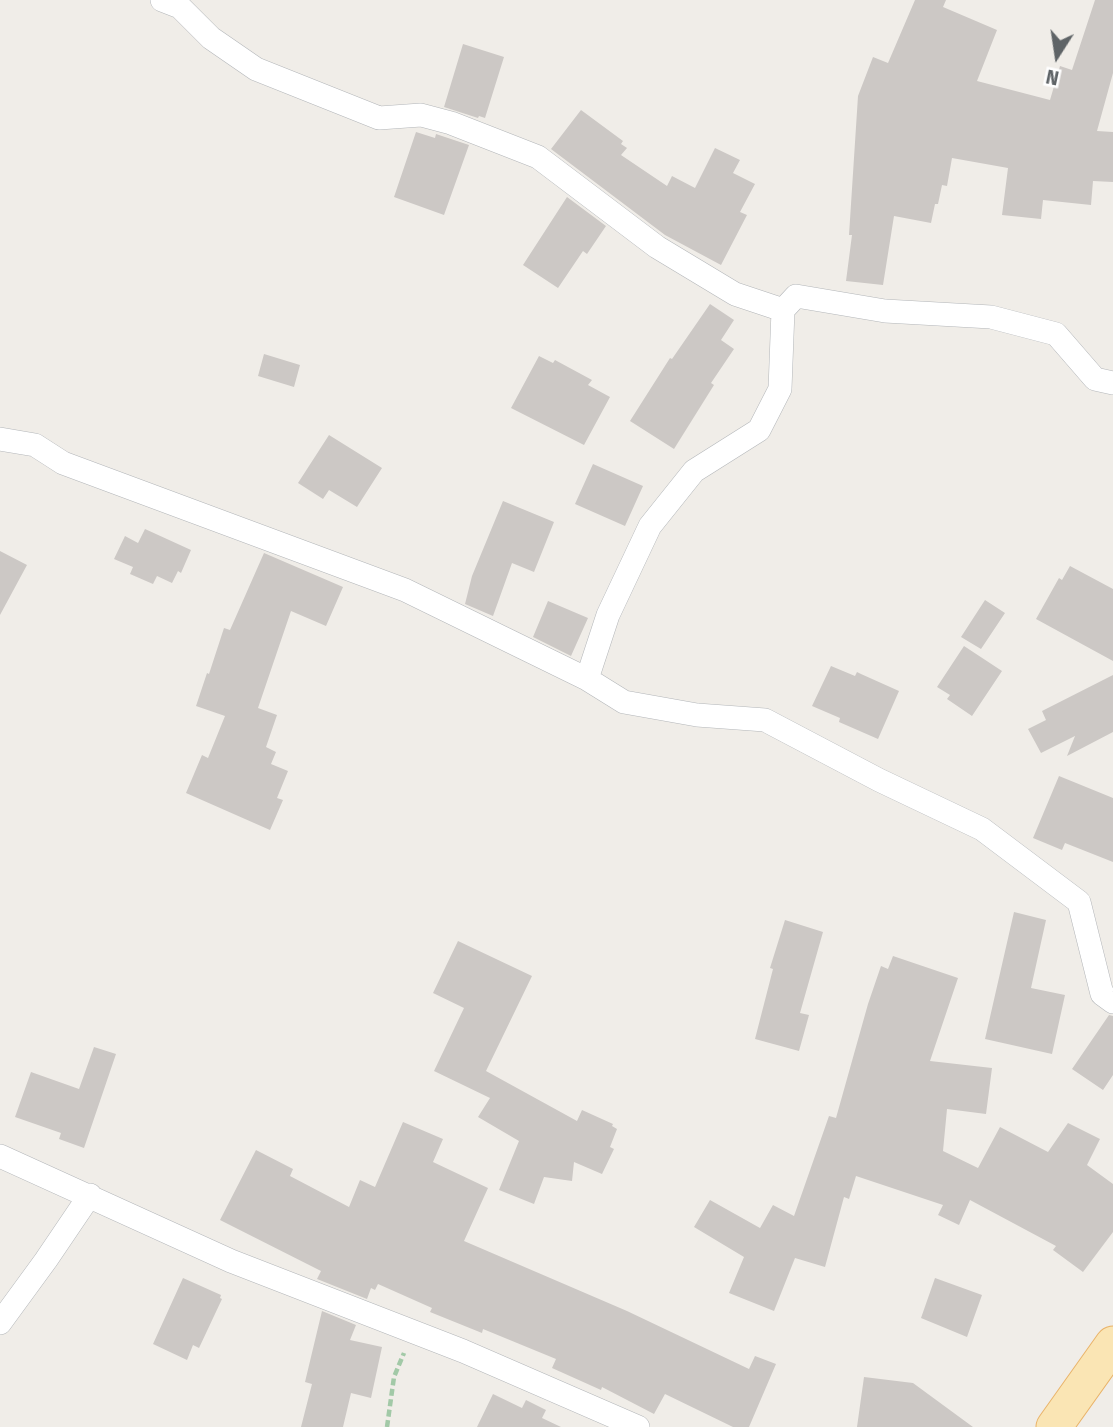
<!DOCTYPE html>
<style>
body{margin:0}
#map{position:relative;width:1113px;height:1427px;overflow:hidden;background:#f0ede8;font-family:"Fira Sans",sans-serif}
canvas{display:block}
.north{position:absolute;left:1022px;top:21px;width:70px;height:70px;-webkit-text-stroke:5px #fff;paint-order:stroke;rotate:192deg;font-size:19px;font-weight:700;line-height:28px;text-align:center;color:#5f6467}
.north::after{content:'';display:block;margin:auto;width:24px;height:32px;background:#5f6467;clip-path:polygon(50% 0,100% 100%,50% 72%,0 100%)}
</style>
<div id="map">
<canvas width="1113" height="1427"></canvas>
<div class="north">N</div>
</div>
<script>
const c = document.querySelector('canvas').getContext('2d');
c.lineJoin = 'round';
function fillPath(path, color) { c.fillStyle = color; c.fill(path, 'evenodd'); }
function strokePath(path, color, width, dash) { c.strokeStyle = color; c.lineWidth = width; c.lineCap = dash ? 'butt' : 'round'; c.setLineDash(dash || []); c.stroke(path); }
const building = new Path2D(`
 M915,0H946L943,7L997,30L977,81L1050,100L1060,66L1072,70L1095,0H1113V73L1097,131L1113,132V182L1093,181L1091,205L1043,200L1041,219L1002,215L1008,168L952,158L947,186L942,185L938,204H935L931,223L894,216L883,285L846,281L852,235H849L858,96L873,57L888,63Z
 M463,44L504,57L485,118L479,116L478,118L444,107Z
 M581,110L623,141L621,144L627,148L621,155L667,186L672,176L695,188L715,148L740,160L733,173L755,184L740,212L747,215L721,265L665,235L551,149Z
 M416,132L435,138L436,134L469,145L444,215L394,197Z
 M567,197L606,226L587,254L583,251L558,288L523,265Z
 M710,304L734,320L721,340L734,349L711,383L714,385L674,449L630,421L670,358L672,359Z
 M264,354L300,365L294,387L258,376Z
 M539,356L553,363L555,360L592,380L588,385L610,397L584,445L511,408Z
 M329,435L382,468L357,507L329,490L323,499L298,483Z
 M593,464L643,486L625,526L575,504Z
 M503,501L554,522L534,572L512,563L493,616L465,604L472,576Z
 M145,529L191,550L181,573L178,571L172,583L157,576L153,584L130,574L133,567L114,559L125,536L138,543Z
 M0,551L27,565L0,615Z
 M264,553L343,587L326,626L291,611L258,708L277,715L266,747L276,752L271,764L288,771L277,798L283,800L270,830L186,793L202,755L208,758L225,716L196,706L207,673L209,674L224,628L230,630Z
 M1070,566L1113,589V661L1036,619L1059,578L1062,580Z
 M985,600L1005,613L981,649L961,637Z
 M548,601L588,618L571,656L533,637Z
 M964,646L1002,671L972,716L947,699L950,695L937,687Z
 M831,666L855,676L857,672L861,674L899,691L878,739L839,722L840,718L812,706Z
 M1113,675V732L1067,756L1075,736L1041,753L1028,729L1046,720L1042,711Z
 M1059,776L1113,798V862L1065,843L1062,850L1033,838Z
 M1014,912L1046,920L1031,988L1065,995L1052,1054L985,1039Z
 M785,920L823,932L800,1013L809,1015L799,1051L755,1039L773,969L770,968Z
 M458,941L532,976L486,1071L577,1121L582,1110L613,1124L612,1126L617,1129L610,1147L614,1149L602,1174L574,1162L572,1181L544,1177L534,1204L499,1190L519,1141L478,1117L490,1098L434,1071L464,1008L433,993Z
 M893,956L958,978L930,1061L992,1068L986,1114L947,1109L943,1151L978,1168L1000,1127L1048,1152L1068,1123L1100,1139L1087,1165L1113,1184V1232L1083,1272L1053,1250L1056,1246L970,1200L959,1225L938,1215L943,1205L856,1176L849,1199L844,1197L825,1267L795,1258L774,1311L729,1293L744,1257L694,1227L710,1200L760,1228L773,1205L794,1216L829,1116L836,1118L868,1004L881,966L888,969Z
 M1109,1015L1113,1016V1075L1103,1090L1072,1069Z
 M94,1047L116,1054L84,1148L59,1139L61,1133L15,1117L31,1072L79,1089Z
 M403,1122L443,1139L433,1162L488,1188L464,1241L627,1311L749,1369L755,1356L776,1364L749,1427H733L665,1394L654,1414L602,1387L601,1390L552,1368L556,1359L483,1329L482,1333L430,1312L432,1308L378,1284L375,1290L371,1288L367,1299L317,1279L321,1271L220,1220L256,1150L293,1169L290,1176L349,1207L360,1180L375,1187Z
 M183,1278L221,1295L220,1298L222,1299L199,1348L193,1345L187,1360L153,1344Z
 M935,1278L982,1295L967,1337L921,1318Z
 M322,1311L356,1325L350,1340L382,1347L371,1398L351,1393L343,1427H301L312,1384L305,1382Z
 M864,1377L913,1383L973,1427H857Z
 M493,1394L522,1408L526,1400L546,1410L542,1418L561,1427H477Z`);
const path = new Path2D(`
 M387,1427L394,1377L404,1353`);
const minor = new Path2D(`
 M162,0L180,7L211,38L256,69L379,118L421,115L451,123L538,157L657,247L735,294L783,310
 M0,439L35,445L63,463L405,590L587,679L624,702L697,715L765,720L879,780L982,829L1079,902L1102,994L1113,1002
 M587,679L608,615L650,526L694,471L759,430L780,389L783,310L796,296L885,311L991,317L1056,334L1095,379L1113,383
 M0,1156L231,1261L463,1351L638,1427
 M0,1323L46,1260L90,1195`);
const primary = new Path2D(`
 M1054,1427L1113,1344`);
fillPath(building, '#ccc8c5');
strokePath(minor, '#b3b6b9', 24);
strokePath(primary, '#e9b369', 37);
strokePath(path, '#a2c9a7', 4.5, [7, 3.5]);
strokePath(minor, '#fff', 23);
strokePath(primary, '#fae5b4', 35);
</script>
